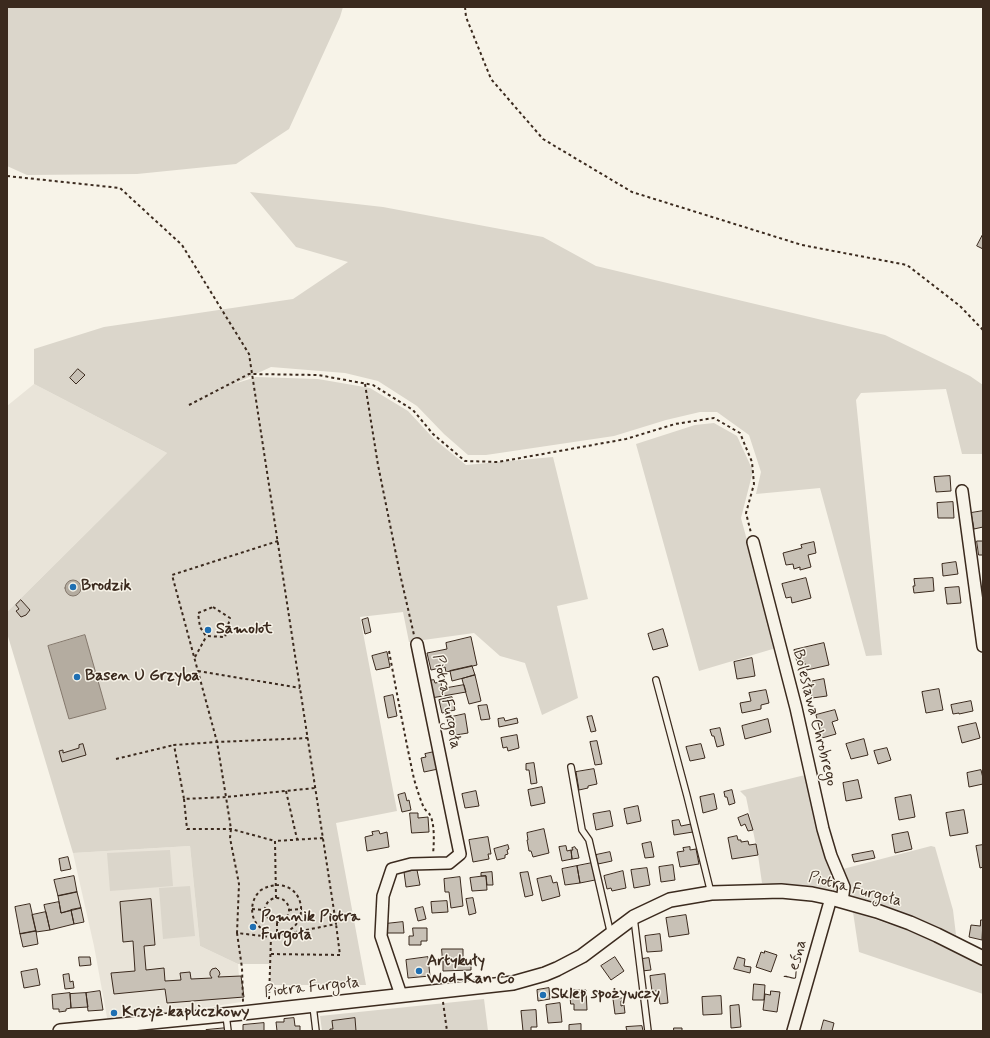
<!DOCTYPE html>
<meta charset="utf-8">
<style>
body{margin:0}
#map{position:relative;width:990px;height:1038px;overflow:hidden;background:#f7f3e8;font-family:Mynerve,sans-serif}
canvas{display:block}
.frame{position:absolute;inset:0;border:8px solid #3b2a1e;pointer-events:none}
</style>
<div id="map">
<canvas width="990" height="1038"></canvas>
<div class="frame"></div>
</div>
<script>
const c = document.querySelector('canvas').getContext('2d');
c.lineJoin = 'round';
function fillPath(path, color) { c.fillStyle = color; c.fill(path, 'evenodd'); }
function strokePath(path, color, width, dash) { c.strokeStyle = color; c.lineWidth = width; c.lineCap = dash ? 'butt' : 'round'; c.setLineDash(dash || []); c.stroke(path); }
function drawText(font, color, halo, rows, align = 'center') {
  c.font = font + ' Mynerve,sans-serif'; c.lineWidth = 3; c.setLineDash([]); c.textBaseline = 'middle'; c.strokeStyle = halo; c.fillStyle = color; for (const [text, x, y, turn = 0] of rows) {
    c.save(); c.translate(x, y); c.rotate((+turn || 0) * Math.PI / 180); c.textAlign = isNaN(turn) ? turn : align; if (halo) c.strokeText(text, 0, 0); c.fillText(text, 0, 0); c.restore();
  }
}
const built = new Path2D(`
 M34,384L167,453L7,612V406Z
 M190,846L200,946L238,964L241,1002L108,1023L94,946L73,853Z`);
const green = new Path2D(`
 M7,7H343L340,17L289,129L236,164L137,174L27,175L7,166Z
 M250,192L383,207L543,237L596,266L885,335L970,376L983,385V454H962L946,389L861,393L856,400L882,655L866,656L820,488L756,494L761,472L749,435L717,412H700L666,420L614,436L486,455H468L444,434L417,406L378,381L345,373L271,367L234,384L256,377L318,379L370,388L408,411L434,439L466,465L553,457L588,599L557,606L578,698L542,715L525,663L500,656L474,633L409,642L403,612L360,617L397,811L336,823L366,985H271L269,964H238L200,946L190,846L73,853L7,633V612L167,453L34,384V349L104,327L293,299L348,262L296,247Z
 M714,423L737,436L753,471L741,518L776,648L699,671L636,444L695,425Z
 M805,775L838,889L834,890L762,883L758,855L746,797L740,791Z
 M931,846L935,847L953,910L956,935L918,918L876,902L850,895L843,869Z
 M170,850L173,886L110,891L107,853Z
 M190,886L195,936L163,939L159,888Z
 M853,912L901,928L954,950L983,964V994L859,952Z
 M484,999L488,1031H322L320,1016Z`);
const water = new Path2D(`
 M65 588a8 8 0 1 1 16 0a8 8 0 1 1-16 0Z
 M85,635L106,709L69,719L48,646Z`);
const building = new Path2D(`
 M983,234V249L977,246Z
 M78,369L85,375L76,384L70,378Z
 M950,476L951,491L936,492L934,477Z
 M953,502L954,518H938L937,503Z
 M983,511V527L974,529L971,513Z
 M977,541H983V555H979Z
 M814,542L816,553L808,555L811,567L800,570V567L794,569L793,564L786,565L783,553L802,548L801,545Z
 M956,562L958,574L943,576L942,564Z
 M806,578L811,598L792,603L791,597L786,598L782,584Z
 M933,578L934,591L914,593L913,586H915L914,579Z
 M959,587L961,603L947,604L945,588Z
 M21,600L30,610L26,615L21,617L16,611L19,609L16,605Z
 M368,618L371,632L365,634L362,620Z
 M663,629L668,646L653,650L648,634Z
 M471,637L477,665L446,672L445,667L431,670L427,653L447,649L446,643Z
 M824,643L829,665L807,670L804,661L797,662L794,650Z
 M387,652L390,667L376,670L372,656Z
 M752,658L755,676L737,679L734,662Z
 M472,666L475,675L452,681L450,671Z
 M475,675L481,701L469,704L462,679Z
 M824,679L827,696L812,698L809,682Z
 M434,680L435,683L441,682L443,696L431,698L428,681Z
 M464,685L466,692L443,696L442,689Z
 M939,689L943,710L926,713L922,692Z
 M766,690L769,703L761,705V709L742,713L740,703L751,701L749,693Z
 M393,695L397,716L388,718L384,697Z
 M452,697L455,710L442,713L439,700Z
 M971,701L973,711L959,714V713L953,714L951,705Z
 M487,705L490,719L481,720L478,706Z
 M835,710L838,720L832,722L836,734L822,738L816,715Z
 M465,714L468,733L450,736L447,718Z
 M592,716L596,731L591,732L587,717Z
 M504,718L505,721L517,718L518,723L499,727L498,719Z
 M768,719L771,732L745,739L742,726Z
 M976,723L980,738L962,743L958,727Z
 M720,728L724,745L717,747L714,736H712L710,730Z
 M517,735L519,748L508,751L507,747L503,748L501,738Z
 M864,739L868,755L851,759L846,744Z
 M597,741L602,764L595,765L590,742Z
 M83,744L86,755L62,762L59,751L63,750V753L79,748V745Z
 M701,744L705,758L690,761L686,747Z
 M887,748L891,760L878,764L874,751Z
 M434,752L438,769L424,772L421,758L426,757L425,754Z
 M534,763L537,783L531,784L529,770H526V764Z
 M594,769L597,784L588,786V788L579,790L576,772Z
 M981,770L983,778V784L969,787L967,773Z
 M858,780L862,798L846,801L843,783Z
 M542,787L545,803L531,806L528,790Z
 M732,790L735,803L729,805L727,797H725L724,792Z
 M476,791L479,806L465,808L462,794Z
 M405,793L407,801L409,800L411,810L402,812L398,795Z
 M714,794L717,809L703,813L700,797Z
 M911,795L915,817L899,820L895,798Z
 M638,806L641,821L627,824L624,809Z
 M964,810L968,833L950,836L946,813Z
 M610,811L613,826L596,830L593,814Z
 M410,813H418V818L428,817L429,832L412,833Z
 M748,814L753,830L748,831L745,824L741,826L738,818Z
 M679,820L681,826L691,824L693,832L674,835L672,821Z
 M544,829L549,853L533,857L531,851H529L527,840H528L527,833Z
 M379,831L380,834L387,832L389,847L367,851L365,837L373,835L372,832Z
 M908,832L912,849L895,853L892,835Z
 M737,836L738,840H741V842L748,841L749,845L756,844L758,855L732,859L728,838Z
 M488,837L491,854H488L489,859L473,862L469,840Z
 M651,842L654,857L645,858L642,844Z
 M508,845L509,849L507,850L508,854L505,855V858L497,860L494,849Z
 M983,845V867L980,868L976,846Z
 M566,846L567,851L571,850L572,859L562,861L559,847Z
 M575,847L576,849H577L579,858L572,859L571,850H573L572,848Z
 M690,847V850L696,849L699,864L680,867L677,852L684,851L683,848Z
 M873,851L875,858L854,862L852,855Z
 M610,852L612,861L598,864L596,855Z
 M68,857L71,869L61,871L59,859Z
 M592,863L595,880L580,883L577,866Z
 M673,865L675,880L661,882L659,867Z
 M577,866L580,883L565,885L562,869Z
 M647,868L650,885L634,888L631,870Z
 M417,870L420,885L406,887L404,872Z
 M623,871L626,888L612,891L611,888L607,889L604,876Z
 M492,872L493,885H487L486,876H481V873Z
 M528,872L533,895L525,897L520,873Z
 M74,876L77,892L58,896L54,880Z
 M486,876L487,890L472,891L470,878Z
 M551,876L553,883L557,882L560,896L542,901L537,879Z
 M460,877L463,906L451,908L449,892H445L444,879Z
 M77,892L81,908L61,913L58,896Z
 M473,898L476,913L469,915L466,899Z
 M151,899L155,945L144,946L146,970L164,968L165,981L181,980L180,973L190,972L191,979L212,978L210,975V972L212,969L216,968L219,971L220,974L218,977L241,976L244,997L167,1003L165,989L114,994L111,973L135,971L133,941L123,942L120,902Z
 M447,901L448,912L432,913L431,902Z
 M59,902L61,913L71,910L74,924L50,930L44,905Z
 M30,904L36,931L20,934L15,907Z
 M423,907L426,919L418,921L415,909Z
 M81,908L84,922L74,924L71,910Z
 M46,912L50,930L36,932L32,915Z
 M686,915L689,934L669,937L666,918Z
 M981,920H983L982,940L969,937L971,925L980,926Z
 M403,922L404,933H386L385,924Z
 M413,928H427V941H421V945H409V936H413Z
 M36,931L38,944L23,947L20,934Z
 M660,934L662,951L647,952L645,936Z
 M442,949H463V961H443Z
 M765,951L777,955L771,972L756,967L761,952L764,953Z
 M79,957H90L91,965L80,966Z
 M428,957L430,976L408,978L406,960Z
 M615,957L624,971L611,980L601,966Z
 M738,957L745,959L744,966L751,967L750,973L734,969Z
 M649,958L651,970L642,971V959Z
 M471,960V970L443,971V961Z
 M37,969L40,985L24,988L21,972Z
 M69,974L70,982L73,981L74,988L65,989L63,975Z
 M665,974L668,1003L660,1004L658,991H652L650,976Z
 M754,984L765,985L764,1000H753Z
 M549,988L550,999L538,1001L537,990Z
 M570,990H586L587,1010H574V1004H571Z
 M100,991L103,1010L88,1011L86,993Z
 M771,991L780,992L777,1012L763,1010L765,994L770,995Z
 M70,993L71,1008L66,1009V1011L59,1012V1009H53L52,995Z
 M86,993L88,1007L71,1008L70,994Z
 M721,996L722,1014L703,1015L702,997Z
 M621,998H624V1001H621V1006L624,1005L625,1013L615,1014L613,999Z
 M560,1003L562,1022L548,1023L546,1005Z
 M739,1005L741,1027L731,1028L730,1006Z
 M536,1010L537,1027H531V1031H523L521,1011Z
 M294,1018L295,1026H300V1031H277L276,1022H284V1019Z
 M355,1018L356,1031H330V1029H333L332,1021Z
 M824,1020L834,1023L832,1031H821Z
 M264,1023V1031H243V1025Z
 M581,1024V1031H569V1025Z
 M642,1026L643,1031H627L626,1027Z
 M227,1028V1031H206V1030Z
 M674,1028H682V1031H674Z`);
const path = new Path2D(`
 M465,7L466,17L491,79L543,139L632,192L802,245L907,265L960,306L983,330
 M7,176L120,188L182,245L249,354L336,924L271,937
 M365,384L378,465L400,574L414,635
 M189,405L249,374L318,375L373,385L413,410L433,434L465,461L498,462L626,439L675,424L714,418L740,433L752,462L754,484L746,513L751,533
 M278,541L172,575L217,742L226,797L315,788
 M213,607L230,618L225,637L206,636L200,627L198,613Z
 M389,651C397,694 405,737 414,779C417,789 420,799 424,808C426,811 429,813 430,815C435,824 434,844 433,854
 M195,657L206,637
 M198,671L300,688
 M116,759L174,745
 M286,791L297,839
 M184,799L187,829H231L275,841
 M276,885C281,885 286,886 291,889C304,898 305,920 291,929C287,932 282,934 277,936C272,934 267,932 262,929C249,920 249,900 261,890C266,887 270,886 276,885Z
 M265 910a12 12 0 1 1 24 0a12 12 0 1 1-24 0Z
 M276,898L275,841L323,838
 M252,909L264,910
 M289,910L302,909
 M277,923V936
 M237,933L242,968L243,1002
 M271,954L340,955L336,924
 M269,999L271,937L237,933L239,884L230,838L231,829L226,797L184,799L174,745L217,742L308,738
 M443,1002L447,1031`);
const service = new Path2D(`
 M656,680L687,796L711,893
 M571,767L582,830L589,840L611,935
 M634,918L648,1031
 M313,1006L316,1031
 M226,1015L228,1031`);
const minor = new Path2D(`
 M962,491L983,646
 M753,542L796,708L823,829L831,856L844,887L842,901
 M401,995L381,936L383,896L392,869L411,864L449,863L460,854L417,644
 M793,1031L831,898`);
const tertiary = new Path2D(`
 M60,1031L243,1013L513,983L545,974L557,969L582,956L634,917L670,900L711,893L781,891L812,894L831,898L877,911L910,923L937,935L983,958`);
const markers = [
 [73,587,4,"#1f6fb2"],
 [208,630,4,"#1f6fb2"],
 [77,677,4,"#1f6fb2"],
 [253,927,4,"#1f6fb2"],
 [419,971,4,"#1f6fb2"],
 [543,995,4,"#1f6fb2"],
 [114,1013,4,"#1f6fb2"]
];
const poiNames = [
 ["Brodzik",81,587],
 ["Samolot",216,630],
 ["Basen U Grzyba",85,677],
 ["Pomnik Piotra",261,918],
 ["Furgoła",261,936],
 ["Artykuły",427,962],
 ["Wod-Kan Co",427,980],
 ["Sklep spożywczy",551,995],
 ["Krzyż kapliczkowy",122,1013]
];
const streetNames = [
 ["Piotra Furgoła",446,702,79],
 ["Bolesława Chrobrego",814,718,76],
 ["Piotra Furgoła",855,890,15],
 ["Leśna",797,960,-74],
 ["Piotra Furgoła",312,988,-6]
];
fillPath(built, '#e9e4d9');
fillPath(green, '#dbd6cb');
fillPath(water, '#b4aca0');
strokePath(water, '#84786c', 1);
fillPath(building, '#c8c1b6');
strokePath(building, '#3b2a1e', 1);
strokePath(service, '#3b2a1e', 8);
strokePath(minor, '#3b2a1e', 14);
strokePath(tertiary, '#3b2a1e', 16);
strokePath(path, '#3b2a1e', 2, [3, 3]);
strokePath(service, '#f7f3e8', 5.5);
strokePath(minor, '#f7f3e8', 11);
strokePath(tertiary, '#f7f3e8', 13);
for (const [x, y, r, color] of markers) { const dot = new Path2D(); dot.arc(x, y, r, 0, 2 * Math.PI); c.fillStyle = color; c.fill(dot); strokePath(dot, '#f7f3e8', 1.5); }
drawText('bold 16px', '#3b2a1e', '#f7f3e8', poiNames, 'left');
drawText('16px', '#3b2a1e', '#f7f3e8', streetNames);
</script>
